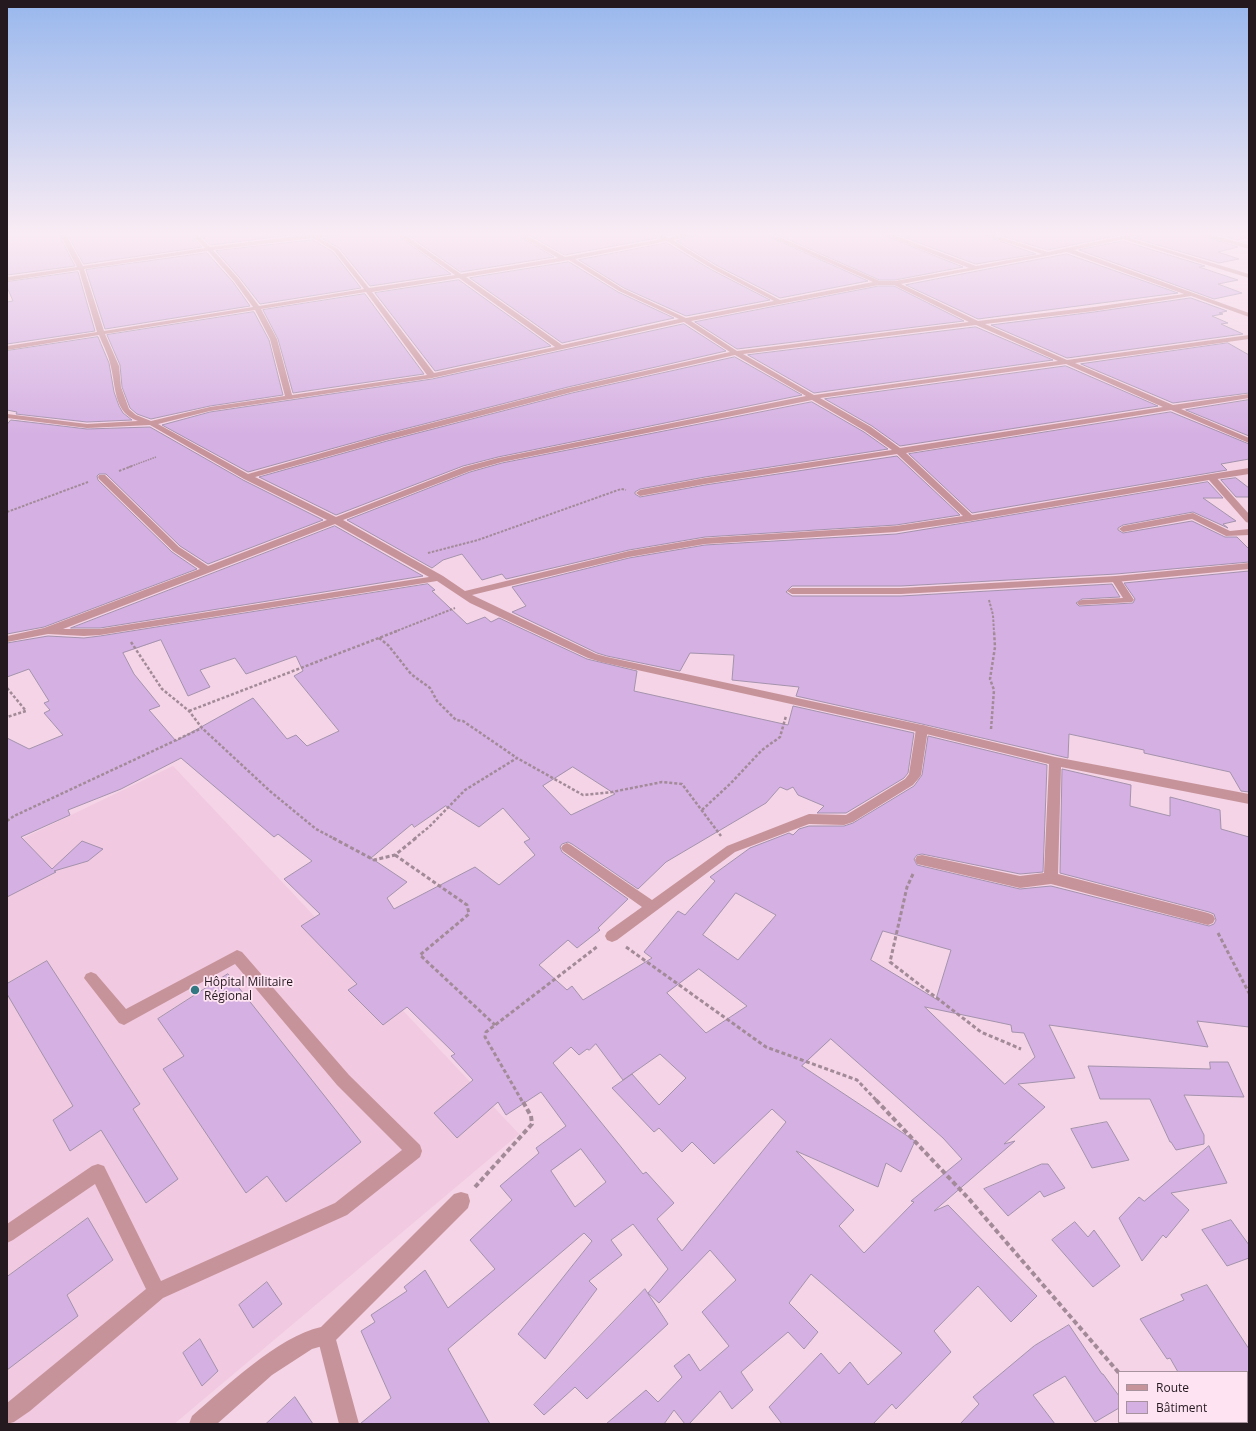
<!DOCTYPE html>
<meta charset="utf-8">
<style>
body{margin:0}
#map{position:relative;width:1256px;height:1431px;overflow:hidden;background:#f4d4e6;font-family:"Open Sans",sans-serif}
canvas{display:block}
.frame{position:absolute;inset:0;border:8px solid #251920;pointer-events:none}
.legend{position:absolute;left:1118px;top:1371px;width:130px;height:52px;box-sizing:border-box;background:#fee3f2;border:1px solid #a7929e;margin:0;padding:5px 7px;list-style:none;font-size:12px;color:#251920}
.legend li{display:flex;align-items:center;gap:8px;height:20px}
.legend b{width:20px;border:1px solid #a7929e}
</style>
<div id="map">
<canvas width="1256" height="1431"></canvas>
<div class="frame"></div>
<ul class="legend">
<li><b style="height:5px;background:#c7939a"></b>Route</li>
<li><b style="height:11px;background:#d5b1e3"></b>Bâtiment</li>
</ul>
</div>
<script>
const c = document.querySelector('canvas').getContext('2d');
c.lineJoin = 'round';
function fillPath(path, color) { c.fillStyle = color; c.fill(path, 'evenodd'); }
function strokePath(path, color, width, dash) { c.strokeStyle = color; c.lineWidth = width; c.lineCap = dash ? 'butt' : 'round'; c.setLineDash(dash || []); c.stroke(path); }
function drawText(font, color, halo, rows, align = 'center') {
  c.font = font + ' "Open Sans",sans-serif'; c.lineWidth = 3.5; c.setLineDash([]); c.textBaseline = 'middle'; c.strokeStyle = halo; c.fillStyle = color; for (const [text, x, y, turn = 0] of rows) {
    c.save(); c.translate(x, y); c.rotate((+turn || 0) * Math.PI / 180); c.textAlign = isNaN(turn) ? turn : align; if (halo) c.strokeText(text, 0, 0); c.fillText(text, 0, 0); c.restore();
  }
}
const built = new Path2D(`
 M173,766L519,1134L174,1424H7V846Z`);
const building = new Path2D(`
 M7,233H58L75,266L7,275Z
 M67,233H189L202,247L84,264Z
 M198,233H307L211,245Z
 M348,233H394L451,274L370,286L339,248L323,239Z
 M405,233H514L554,257L461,272Z
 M526,233H649L657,238L565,255Z
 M705,233H761L868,281L780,298L716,265L677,241Z
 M774,233H878L963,267L895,280H880Z
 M893,233H977L1036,254L976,264Z
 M993,233H1128L1048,250Z
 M1148,233H1194L1238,247L1218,252L1239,259L1219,263L1134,238Z
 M1212,233H1246L1247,237L1238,240Z
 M313,240L333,252L361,288L260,304L239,277L216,251Z
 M1123,241L1205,266L1199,267L1238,280L1218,284L1242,293L1214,299L1079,250Z
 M667,243L710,269L770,300L686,316L624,288L579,260Z
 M207,253L233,282L250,306L105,329L86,270Z
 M1067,254L1178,293L978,319L906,285Z
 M569,262L618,292L674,318L562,343L470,278Z
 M78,272L95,331L7,344V302L13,301L7,287V282Z
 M459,280L551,346L435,371L375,293Z
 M879,286H894L964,321L737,349L695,322Z
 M365,294L424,374L293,393L278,339L263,310Z
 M1191,298L1227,311L1219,313L1223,314L1212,316L1228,323L1221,324L1243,334L1067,358L991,325L1094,312Z
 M254,312L269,340L283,395L210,406L151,419L137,414L130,408L122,387L120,365L107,335Z
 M684,324L726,351L568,387L381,435L248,472L162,425L210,412L432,379Z
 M976,327L1053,360L814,393L748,355Z
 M98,337L109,363L114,392L119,406L123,413L132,420L87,422L16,414L17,412L7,410V351Z
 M1228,343L1249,355V393L1173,403L1081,364Z
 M735,357L802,395L498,457L463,466L336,515L259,477L387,441L572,393Z
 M1066,366L1158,406L900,446L872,426L825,399Z
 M1249,400V436L1186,410Z
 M812,402L864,432L888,449L705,477L640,489L635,492V494L640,497L705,485L897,456L960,515L896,525L705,537L629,550L506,579L502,574L482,580L462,554L443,560L432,568L347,520L470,472L502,463Z
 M1171,412L1249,444V459L1221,464L1227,470L972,513L909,454Z
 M11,420L87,429L150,427L243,480L323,520L208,564L180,546L106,474H99L97,476L98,480L172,552L197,569L44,627L7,634V425Z
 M1236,478L1249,488V497H1236L1221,480Z
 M1208,482L1223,498H1203L1236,521L1223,524L1228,528L1193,512L1123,525L1118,528V530L1123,533L1192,521L1225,537H1237L1249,549V562L1116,574L901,586H792L786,592L792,596H901L1112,584L1120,597L1082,599L1076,603L1079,606L1133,603L1135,599L1124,583L1249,571V792L1241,791L1230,772L1144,753V750L1069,734L1068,758L922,724L796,696L799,687L732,680L734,655L690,653L680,671L607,656L597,653L512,612L526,606L512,587L629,558L705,545L896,534L970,522Z
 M335,526L423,576L100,628H71Z
 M428,584L435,590L432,591L467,624L485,617L491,622L499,618L587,659L637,671L634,691L788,725L793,706L914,733L908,773L904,778L846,813H817L824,806L798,795L793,787L787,790L780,787L766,803L666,862L638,889L572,844L568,842L562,844L560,847L562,852L628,899L598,928L600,930L577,948L568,940L539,965L567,990L572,986L583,1000L652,958L644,952L678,911L685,915L715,881L710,877L750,848L789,833L793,835L799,829L809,826H844L853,823L914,786L922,775L928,736L1047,765L1043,872L1020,874L922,854L917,855L914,859L917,865L1020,889L1051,886L1209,926L1214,924L1216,920L1214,914L1209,912L1060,873L1062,769L1131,785L1130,806L1170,816V797L1220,810L1221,829L1249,837V1027L1197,1021L1208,1047L1049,1025L1075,1078L1018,1084L1045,1107L1004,1144L1015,1141L934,1211L948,1205L1037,1296L1011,1322L978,1286L934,1331L951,1352L896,1409L892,1404L873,1424H782L769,1407L821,1353L839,1374L850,1362L868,1385L902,1353L811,1274L789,1303L818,1332L804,1349L788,1332L741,1372L753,1390L732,1409L720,1391L689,1424H685L674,1410L664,1424H606L646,1390L658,1402L682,1377L674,1366L689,1354L700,1371L729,1346L702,1312L736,1280L710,1250L659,1303L648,1293L668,1269L633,1224L611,1240L622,1255L589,1281L597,1289L545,1359L518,1334L592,1241L584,1233L448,1349L490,1424H360L391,1398L361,1331L375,1322L371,1315L407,1291L404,1287L425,1270L448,1308L495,1269L470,1240L512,1200L500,1186L539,1153L536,1148L566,1126L541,1092L506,1115L498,1102L457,1138L434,1113L473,1080L451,1056L455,1054L407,1007L383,1025L348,990L357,984L301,926L320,914L284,879L312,861L278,834L274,837L181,758L121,789L68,810L70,815L21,837L52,869L82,841L103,849L88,861L54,871L56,872L7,897V738L29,749L63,735L44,713L50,710L44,703L49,701L29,669L7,677V643L48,636L84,638L100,636ZM161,640L188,696L210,687L200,670L235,658L246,674L296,656L303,671L294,676L339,731L307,746L296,735L287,739L253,698L176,741L149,710L160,706L134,674L123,653ZM573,767L615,794L571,815L543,786ZM446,806L479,827L503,808L530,839L524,842L535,855L499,885L475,867L394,909L387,898L407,882L371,858L412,824L414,827ZM736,893L776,915L738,960L703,935ZM883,931L951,950L936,999L871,960ZM699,969L747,1006L706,1033L667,993ZM925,1007L1011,1025L1012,1032L1024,1033L1035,1057L1005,1084ZM831,1039L943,1138L962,1159L911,1201L914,1202L864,1253L839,1226L854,1210L796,1151L878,1187L886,1163L901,1172L915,1141L802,1066ZM596,1044L623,1080L660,1054L686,1078L659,1105L632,1074L612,1088L654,1132L659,1128L682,1152L692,1142L714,1164L772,1109L786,1122L682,1251L657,1219L674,1203L646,1172L643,1174L553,1063L571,1047L579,1055L587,1049L589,1050ZM581,1149L606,1182L575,1207L551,1171Z
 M47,961L140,1104L133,1109L178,1179L146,1203L101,1130L70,1151L53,1120L73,1106L7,994V984Z
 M228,974L361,1142L286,1202L267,1176L246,1193L163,1069L184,1056L158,1019Z
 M1210,1062H1228L1244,1097L1184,1095L1204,1135V1144L1176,1150L1171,1142H1170L1150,1099H1100L1088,1066L1210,1069Z
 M1107,1122L1129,1160L1092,1168L1071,1129Z
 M1209,1146L1227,1183L1171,1193L1189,1210L1166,1238L1163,1235L1142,1261L1119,1218L1139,1197L1144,1201Z
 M1042,1164H1048L1065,1188L1044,1197L1040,1191L1008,1216L984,1189Z
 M88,1218L113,1260L67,1295L78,1316L7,1370V1277Z
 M1231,1220L1249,1245V1258L1227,1266L1202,1230Z
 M1075,1222L1088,1237L1094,1230L1120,1266L1093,1287L1052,1240Z
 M267,1282L282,1304L253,1328L239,1305Z
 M1207,1285L1249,1349V1372H1178L1170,1358L1167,1359L1140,1319L1184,1300L1181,1295Z
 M645,1289L668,1324L587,1399L575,1387L544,1415L534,1405Z
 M1069,1325L1102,1374H1103L1119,1396V1408L1095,1422L1065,1376L1033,1395L1055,1424H960L979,1404L973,1397L1034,1346Z
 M200,1339L218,1371L202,1386L183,1353Z
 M295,1397L313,1424H266Z`);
const pathFar4 = new Path2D(`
 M129,467L156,457`);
const pathFar3 = new Path2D(`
 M119,471L132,466
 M7,512L88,482
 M428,553L478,540L621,489L626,490
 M989,600L993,615L994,632
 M394,632L455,608`);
const pathFar2 = new Path2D(`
 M379,638L388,645L411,674L430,688L437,701L456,720L463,721L517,758
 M131,642L162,689L189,711L202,728L271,792L316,829L335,839
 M7,688L26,711L7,717
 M189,711L397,631
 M991,729L994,690L990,679L995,647L994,631
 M702,810L731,783L762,750L780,737L786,716
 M7,821L14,816L202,728
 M414,839L429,827L465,790L517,758L583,795L612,792L662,782L682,784L721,836`);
const pathFar1 = new Path2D(`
 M333,838L374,860L395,855L416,838
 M395,855L467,905L469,914L420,955L495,1025
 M913,874L907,887L890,962L981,1032L1021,1049
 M1218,933L1249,993
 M626,947L766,1047L857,1080L877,1101
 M522,1101L485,1037L486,1032L598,946`);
const path = new Path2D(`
 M876,1100L969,1199L1119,1373
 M475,1187L532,1124L531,1116L522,1100
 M1162,1422L1164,1424`);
const service = new Path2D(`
 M1193,513L1230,531L1249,529V535L1226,536L1192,519L1123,532L1119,529L1123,526Z
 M1116,576L1119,577L1134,600L1132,602L1079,605L1077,603L1079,601L1082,600L1123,598L1111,579Z
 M922,725L926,726L928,729L921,775L919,778L913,785L853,822L844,825L809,824L735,852L617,940L612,942L607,940L605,936L607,932L642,907L563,851L561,848L563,845L567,843L571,845L652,900L727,846L809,814L846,815L905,779L909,774L916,729L918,726Z
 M237,950L242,952L349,1075L420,1145L422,1151L420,1157L347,1215L163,1298L30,1411L14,1422L7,1424V1403L146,1289L95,1184L13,1240L7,1243V1224L92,1166L98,1164L104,1166L161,1281L335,1203L402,1150L337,1085L235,964L124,1025L119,1023L84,978L86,974L91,972L96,974L126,1009Z
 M326,1327L333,1329L335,1336L359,1424H339L317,1336L319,1329Z`);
const minor = new Path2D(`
 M59,233H65L83,266L205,248L190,233H196L210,247L313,234L347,233L319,238L338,249L369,288L455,275L395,233H402L461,274L558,258L515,233H522L565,257L662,239L650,233H658L668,238L691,233H704L673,240L715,266L780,300L873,282L762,233H770L880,281H895L969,268L879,233H888L976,266L1042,254L978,233H987L1048,252L1136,233H1147L1129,238L1249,274V278L1123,239L1074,250L1249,313V317L1191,296L1094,311L985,324L1067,360L1249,335V339L1075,363L1173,405L1249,394V398L1181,409L1249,438V443L1171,410L906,453L972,515L1211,474L1214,475L1249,514V523L1246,522L1209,480L970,521L896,532L705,544L629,557L472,595L596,654L607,657L922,725L1055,757L1249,794V804L1061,767L1058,874L1208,913L1213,915L1215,919L1213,923L1208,925L1051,884L1020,888L917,864L915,860L917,856L922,855L1020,876L1044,873L1049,764L922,733L601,662L588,658L470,603L437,581L100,635L84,636L48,634L7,642V636L44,628L200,569L173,551L99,479L98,477L99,475H105L179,547L208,566L327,520L244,479L150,425L87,428L7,418V414L87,424L138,421C114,413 116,388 111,367C109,356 103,345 99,335L7,350V346L97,332L79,270L7,281V277L77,267ZM313,238L334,251L364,289L259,306L238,278L213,250ZM667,241L711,268L774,301L686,318L623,289L575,259ZM208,251L234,281L253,307L104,331L84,269ZM1067,252L1184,294L1094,307L978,321L901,284ZM569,260L619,291L679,319L562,345L466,277ZM459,278L555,347L434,373L372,292ZM879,285H894L969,322L737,351L691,321ZM366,292L427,375L292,395L277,339L261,309ZM255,310L270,339L285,396L210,407L151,421L136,415L129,409L121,387L119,366L105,334ZM684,322L730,352L568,388L381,436L248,474L158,424L210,411L432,378ZM976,325L1058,361L814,395L743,354ZM735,355L806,396L498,458L464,467L336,517L255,477L387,440L572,392ZM1066,364L1163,407L900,448L871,427L820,398ZM812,400L865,431L892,450L705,478L640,490L636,493L640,496L705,484L897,454L963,516L896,526L705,538L629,551L465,591L443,576L343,520L470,471L502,462ZM335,524L429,577L100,629H63Z
 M1195,233H1205L1249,245V249Z
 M1249,563V569L1116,582L901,594H792L787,591L792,588H901L1116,576Z
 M461,1192L468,1194L470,1201L468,1208L333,1343L312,1349L272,1375L217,1424H189L192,1416C226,1387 277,1337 321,1327L454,1194Z`);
const tertiary = new Path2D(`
 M1249,468V474L1211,480L1207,477L1211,474Z`);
const markers = [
 [195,990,5,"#317883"]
];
const nearPoinames = [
 ["Hôpital Militaire",204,983],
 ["Régional",204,997]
];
fillPath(built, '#f1c9e0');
fillPath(building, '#d5b1e3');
strokePath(building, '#a492ac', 1);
strokePath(pathFar4, '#a28a98', 1.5, [1.5, 1]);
strokePath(pathFar3, '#a28a98', 2, [2.5, 1.5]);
strokePath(pathFar2, '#a28a98', 2.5, [3, 2]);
strokePath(pathFar1, '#a28a98', 3, [4, 2.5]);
strokePath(path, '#a28a98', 4, [5, 3]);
fillPath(service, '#c7939a');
fillPath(minor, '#c7939a');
fillPath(tertiary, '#c7939a');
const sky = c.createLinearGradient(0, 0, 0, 434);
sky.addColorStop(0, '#98b7ed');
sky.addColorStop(0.54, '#faecf4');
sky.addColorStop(1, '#faecf400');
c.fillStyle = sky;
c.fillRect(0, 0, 1256, 434);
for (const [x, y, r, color] of markers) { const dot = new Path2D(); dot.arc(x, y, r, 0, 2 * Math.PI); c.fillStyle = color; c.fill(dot); strokePath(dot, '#fee3f2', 1.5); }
drawText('12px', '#251920', '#fee3f2', nearPoinames, 'left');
</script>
